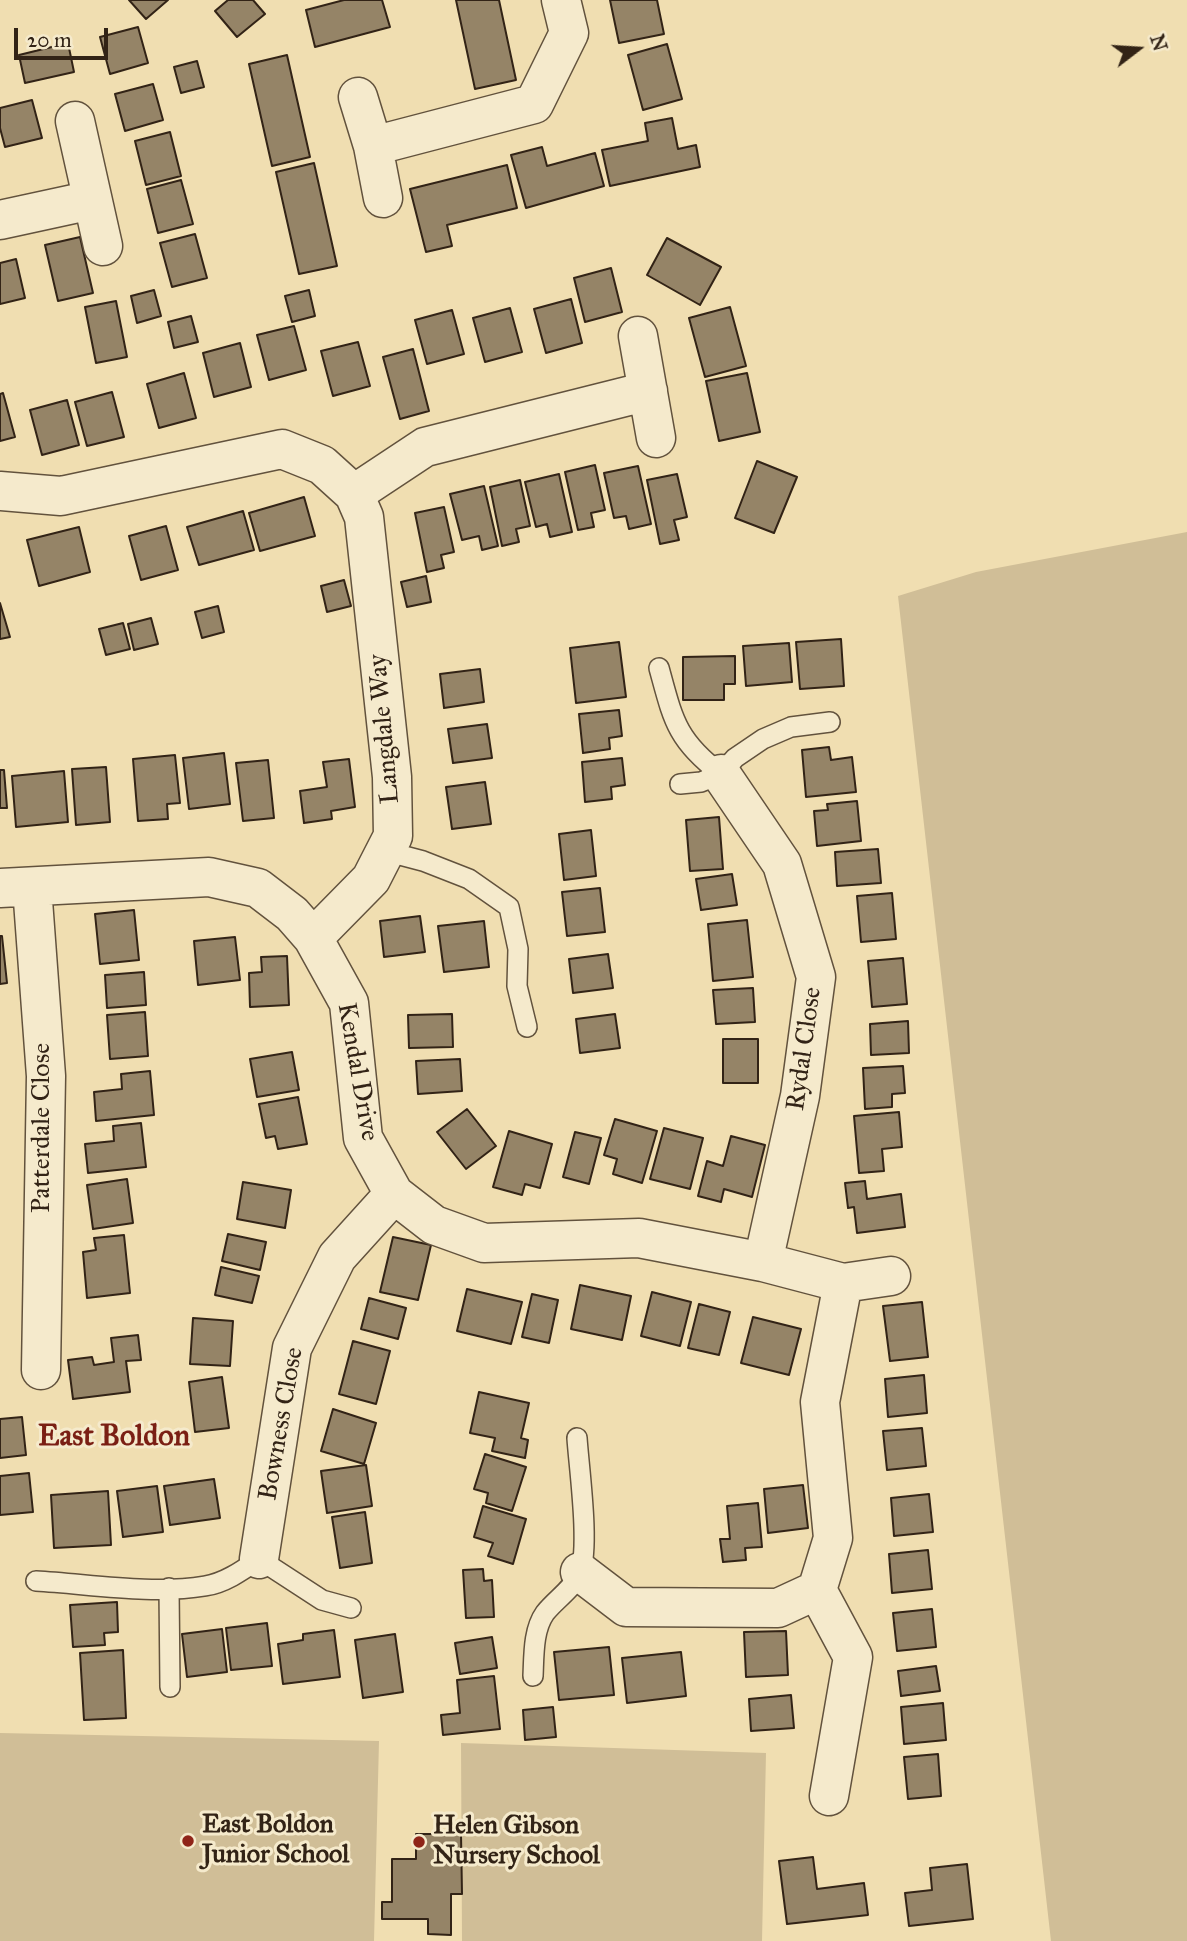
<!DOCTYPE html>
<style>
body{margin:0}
#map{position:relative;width:1187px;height:1941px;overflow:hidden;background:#f0deb1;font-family:"IM FELL Great Primer",serif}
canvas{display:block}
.north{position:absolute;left:1103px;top:14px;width:70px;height:70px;-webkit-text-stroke:5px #f5eacc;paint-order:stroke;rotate:73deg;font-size:19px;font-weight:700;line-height:28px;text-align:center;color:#322316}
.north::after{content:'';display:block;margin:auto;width:24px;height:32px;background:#322316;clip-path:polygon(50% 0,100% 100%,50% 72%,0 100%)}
.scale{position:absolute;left:14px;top:28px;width:94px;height:32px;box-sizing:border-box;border:4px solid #322316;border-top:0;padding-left:9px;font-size:21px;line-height:24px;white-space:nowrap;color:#322316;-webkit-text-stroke:5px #f5eacc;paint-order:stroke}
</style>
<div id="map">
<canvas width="1187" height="1941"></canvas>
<div class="north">N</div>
<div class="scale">20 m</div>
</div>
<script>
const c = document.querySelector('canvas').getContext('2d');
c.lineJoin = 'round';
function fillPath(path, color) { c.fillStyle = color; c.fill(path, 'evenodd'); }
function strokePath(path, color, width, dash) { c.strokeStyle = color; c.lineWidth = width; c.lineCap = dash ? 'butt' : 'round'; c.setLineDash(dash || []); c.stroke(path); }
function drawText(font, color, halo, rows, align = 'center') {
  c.font = font + ' "IM FELL Great Primer",serif'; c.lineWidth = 6; c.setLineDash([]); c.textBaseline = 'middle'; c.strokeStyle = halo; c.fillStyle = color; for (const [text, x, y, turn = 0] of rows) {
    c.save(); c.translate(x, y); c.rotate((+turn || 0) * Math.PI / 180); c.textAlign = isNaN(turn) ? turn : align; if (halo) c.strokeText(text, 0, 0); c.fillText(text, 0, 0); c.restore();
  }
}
const green = new Path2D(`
 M1187,532V1941H1051L898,596L976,572Z
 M0,1733L379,1741L374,1941H0Z
 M461,1743L766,1753L762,1941H462Z`);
const building = new Path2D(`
 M129,0H168L146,19Z
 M228,0H253L265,14L237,37L215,11Z
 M344,0H382L390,27L315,47L306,10Z
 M456,0H499L516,80L475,89Z
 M610,0H657L664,34L619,43Z
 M138,27L148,63L110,74L100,37Z
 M68,43L74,72L25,83L19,55Z
 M667,44L682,99L643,110L628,55Z
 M287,55L310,157L272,166L249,64Z
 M197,61L204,87L181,93L174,67Z
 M153,84L163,120L125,131L115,94Z
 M32,100L42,138L5,147L0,128V108Z
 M672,118L678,149L696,145L700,167L610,186L602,150L648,141L645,123Z
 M170,132L181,176L146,185L135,141Z
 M542,147L547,166L595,153L604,186L526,208L511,155Z
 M314,163L337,266L299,274L276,172Z
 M507,165L517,208L447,225L452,246L426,252L410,189Z
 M181,180L193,224L158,233L147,189Z
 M195,234L207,278L172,287L160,243Z
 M80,237L93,293L58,301L45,245Z
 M667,238L721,267L700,305L647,275Z
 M16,259L25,298L0,304V263Z
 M611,268L622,312L585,322L574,278Z
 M154,290L161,316L137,323L131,296Z
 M309,290L315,316L292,322L285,296Z
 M571,299L582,343L546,353L534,309Z
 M116,301L127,357L96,363L85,307Z
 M730,307L746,366L705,377L689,318Z
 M510,308L522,352L485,362L473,318Z
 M452,310L464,354L427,364L415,320Z
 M191,316L198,342L174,348L168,322Z
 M294,326L306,370L269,380L257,335Z
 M358,342L370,386L333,396L321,351Z
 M240,343L251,387L214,397L203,353Z
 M413,349L429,411L400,419L383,357Z
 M184,373L196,418L159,428L147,384Z
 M747,373L760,432L719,441L706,381Z
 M112,392L124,437L87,446L75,402Z
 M3,393L15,437L0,441V394Z
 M67,400L79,445L42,455L30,410Z
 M757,461L797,477L774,533L735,518Z
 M595,465L605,510L591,513L594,527L578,530L565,472Z
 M638,466L651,524L629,529L626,516L614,518L604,473Z
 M559,474L572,532L550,537L547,524L536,527L525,482Z
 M677,474L687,517L674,520L679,540L660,544L647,480Z
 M520,480L530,526L516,529L519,542L502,546L490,487Z
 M484,486L498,546L482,550L479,536L462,540L450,494Z
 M304,497L315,536L260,551L249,513Z
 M444,507L454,552L441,555L444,568L427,572L415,513Z
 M243,511L254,550L199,565L187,527Z
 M166,526L178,570L141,580L129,536Z
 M79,527L90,572L39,586L27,540Z
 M426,576L431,602L407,607L401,582Z
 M344,580L351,606L327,612L321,586Z
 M0,603L10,637L0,639Z
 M218,606L224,632L202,638L195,612Z
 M151,618L158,644L134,650L128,624Z
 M123,623L130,649L106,655L99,629Z
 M841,639L844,686L800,689L796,642Z
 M619,642L626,697L576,703L570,648Z
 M789,643L792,682L746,686L743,646Z
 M735,656V684H724V700H683V657Z
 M480,669L484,702L444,708L440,674Z
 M619,710L622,736L609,738L610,749L583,753L579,714Z
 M487,724L492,758L453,763L448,729Z
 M829,747L831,760L852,757L856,792L806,797L802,750Z
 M224,753L230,804L189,809L183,758Z
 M175,755L180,803L167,804L168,819L138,821L133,759Z
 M622,758L625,785L611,787L612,799L585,802L582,762Z
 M349,759L355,807L331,811L332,819L304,823L300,791L327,787L323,762Z
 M268,760L274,818L243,821L236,763Z
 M106,767L110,822L76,825L72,769Z
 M0,770H4L7,808H0Z
 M64,771L68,822L16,827L12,776Z
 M485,782L491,824L452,829L446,787Z
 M857,801L861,841L817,846L814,811L828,810L827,804Z
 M719,817L723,869L690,871L686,820Z
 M591,830L596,876L564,880L559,834Z
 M878,849L881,883L837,886L835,852Z
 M732,874L737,905L701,910L696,879Z
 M600,888L605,932L567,936L562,892Z
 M892,893L896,939L861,942L857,896Z
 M134,910L139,960L100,964L95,914Z
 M420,916L425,952L384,957L380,921Z
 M747,920L753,977L713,981L708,924Z
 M484,921L489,967L444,972L438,926Z
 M0,936H2L7,983L0,984Z
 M235,937L240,980L198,985L194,941Z
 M608,954L613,988L573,993L569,959Z
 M287,956L289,1005L250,1007L249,973L262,972L261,957Z
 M903,958L907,1004L872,1007L868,961Z
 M144,972L146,1005L107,1008L105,975Z
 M753,988L755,1022L716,1024L713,990Z
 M145,1012L148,1056L110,1059L107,1015Z
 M452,1014L453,1047L409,1048L408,1015Z
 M615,1014L620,1048L580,1053L576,1019Z
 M908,1021L909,1053L871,1055L870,1024Z
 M723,1039H758V1083H723Z
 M292,1052L299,1090L257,1097L250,1059Z
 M460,1059L462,1091L418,1094L416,1061Z
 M903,1066L905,1093L892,1094V1107L865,1109L863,1068Z
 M150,1071L154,1115L96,1121L94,1092L122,1089L121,1074Z
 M298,1097L307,1144L278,1149L275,1136L266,1138L259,1104Z
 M467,1109L496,1146L466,1169L437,1132Z
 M899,1112L902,1147L882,1149L884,1171L859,1173L854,1116Z
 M615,1119L657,1131L642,1183L613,1174L617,1159L604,1155Z
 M141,1123L146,1167L88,1173L85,1144L114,1141L113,1126Z
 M664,1128L703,1138L690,1189L650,1179Z
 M509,1131L552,1144L540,1188L525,1184L522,1195L493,1187Z
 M575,1132L601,1138L589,1184L563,1177Z
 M731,1136L765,1145L752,1197L724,1189L721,1202L698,1196L707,1161L723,1166Z
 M127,1179L133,1223L93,1229L87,1185Z
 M865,1181L867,1199L901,1194L905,1227L857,1233L854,1207L848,1208L845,1183Z
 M243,1182L291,1190L285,1228L237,1219Z
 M228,1234L266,1242L260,1270L222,1261Z
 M124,1235L130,1293L87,1298L83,1252L96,1250L94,1238Z
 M393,1237L431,1245L418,1300L380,1292Z
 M221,1267L259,1276L252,1303L215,1295Z
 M580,1285L631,1296L622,1340L571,1329Z
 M467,1289L522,1302L511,1344L457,1331Z
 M652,1292L691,1302L680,1346L641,1336Z
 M532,1294L558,1300L549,1343L522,1337Z
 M369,1298L406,1308L398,1339L361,1329Z
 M922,1302L928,1357L890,1361L883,1306Z
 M699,1304L730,1312L719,1355L688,1348Z
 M753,1317L801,1329L789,1375L741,1363Z
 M193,1318L233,1321L230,1366L190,1364Z
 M138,1335L141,1360L126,1361L130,1392L73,1399L68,1360L92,1357L94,1365L114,1362L111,1338Z
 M353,1341L390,1351L376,1404L339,1394Z
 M924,1375L927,1413L888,1417L885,1379Z
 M222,1377L229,1428L195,1432L189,1382Z
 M479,1392L529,1403L521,1438L528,1440L525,1458L492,1451L495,1438L470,1433Z
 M333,1409L376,1423L364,1464L321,1451Z
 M22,1417L26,1455L0,1458V1419Z
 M922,1428L926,1466L887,1470L883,1431Z
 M485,1454L526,1467L512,1511L486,1503L488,1493L474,1489Z
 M366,1465L372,1506L327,1513L321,1471Z
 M29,1473L33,1512L0,1515V1476Z
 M214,1479L220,1518L170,1525L164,1486Z
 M803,1485L808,1528L768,1533L764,1489Z
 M157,1486L163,1532L123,1537L117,1491Z
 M108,1491L111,1545L54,1548L51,1495Z
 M929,1494L933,1532L894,1536L891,1498Z
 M758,1503L762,1547L745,1548L746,1560L723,1562L720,1539H730L727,1506Z
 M483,1506L526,1519L513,1564L488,1556L493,1543L474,1537Z
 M365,1512L372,1563L340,1568L332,1517Z
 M928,1550L932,1589L892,1593L889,1554Z
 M483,1569L484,1581L492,1580L494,1617L466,1618L463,1570Z
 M117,1602L118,1632L104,1633L105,1645L73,1647L70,1605Z
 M932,1609L936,1647L897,1651L893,1613Z
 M267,1623L272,1666L231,1670L226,1628Z
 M222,1629L227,1672L187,1677L182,1634Z
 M334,1630L340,1677L283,1684L278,1644L303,1640V1634Z
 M786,1631L788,1675L746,1677L744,1632Z
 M395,1634L403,1692L363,1698L355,1640Z
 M492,1637L497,1668L460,1674L455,1643Z
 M609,1647L614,1695L559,1700L554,1652Z
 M123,1650L126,1718L84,1720L80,1653Z
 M681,1652L686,1696L627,1703L622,1658Z
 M936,1666L940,1691L901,1696L898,1671Z
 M494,1676L500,1729L443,1735L441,1715L460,1713L457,1680Z
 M791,1695L794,1728L751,1731L749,1699Z
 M943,1703L946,1740L904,1744L901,1707Z
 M553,1707L556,1737L525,1740L523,1710Z
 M938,1754L941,1796L908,1799L904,1757Z
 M416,1834H461L462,1894H451V1935L428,1934V1919H382V1902H392V1859H416Z
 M813,1857L817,1889L864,1883L868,1915L787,1924L779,1861Z
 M967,1864L973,1919L909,1926L905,1893L932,1890L930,1868Z`);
const service = new Path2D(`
 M659,668C673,719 676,740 721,774
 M680,784L701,782L721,774L735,758L763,739L791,727L830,722
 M385,851L423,861L469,879L509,907L518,949L517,986L527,1027
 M36,1581C90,1584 152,1595 205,1586C225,1583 243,1570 259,1559L322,1600L351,1608
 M169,1588L170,1687
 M533,1676C534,1655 533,1630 545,1613C556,1599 573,1589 580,1572C590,1547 579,1468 577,1438`);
const minor = new Path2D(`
 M358,97L373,146L383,198
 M75,121L103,246
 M373,146L534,104L569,33L561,0
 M0,220L92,200
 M638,336L656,438
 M0,491L61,496L282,449L322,465L354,494L364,517L392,777L393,836L371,879L313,938
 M354,494L425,447L648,391
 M721,774L782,864L816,977L800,1096L763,1262
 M32,887L46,1076L41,1370
 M0,888L209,877L258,888L292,914L313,938L349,1003L363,1138L394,1194L434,1225L484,1243L639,1238L763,1262L843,1283L891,1276
 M259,1559L292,1348L337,1257L394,1194
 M580,1572L626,1607L778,1608L817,1590L833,1538L820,1402L843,1283
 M817,1590L853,1657L829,1796`);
const markers = [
 [188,1841,7,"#8f2418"],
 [419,1842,7,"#8f2418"]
];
const streetNames = [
 ["Langdale Way",385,729,-95],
 ["Rydal Close",805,1049,-82],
 ["Kendal Drive",357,1072,80],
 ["Patterdale Close",43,1128,-90],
 ["Bowness Close",282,1424,-80]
];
const poiNames = [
 ["East Boldon",202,1826],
 ["Junior School",202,1856],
 ["Helen Gibson",433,1827],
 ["Nursery School",433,1857]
];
const quarterNames = [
 ["East Boldon",114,1438]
];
fillPath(green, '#d0be97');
fillPath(building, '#958467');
strokePath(building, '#322316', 2);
strokePath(service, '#62523d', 22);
strokePath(minor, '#62523d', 41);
strokePath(service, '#f5eacc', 19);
strokePath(minor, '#f5eacc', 38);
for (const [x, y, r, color] of markers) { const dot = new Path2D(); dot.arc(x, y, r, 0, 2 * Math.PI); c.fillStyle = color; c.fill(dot); strokePath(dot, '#f5eacc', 2.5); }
drawText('26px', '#322316', '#f5eacc', streetNames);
drawText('bold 26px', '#322316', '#f5eacc', poiNames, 'left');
drawText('bold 30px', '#7a1f14', '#f5eacc', quarterNames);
</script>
